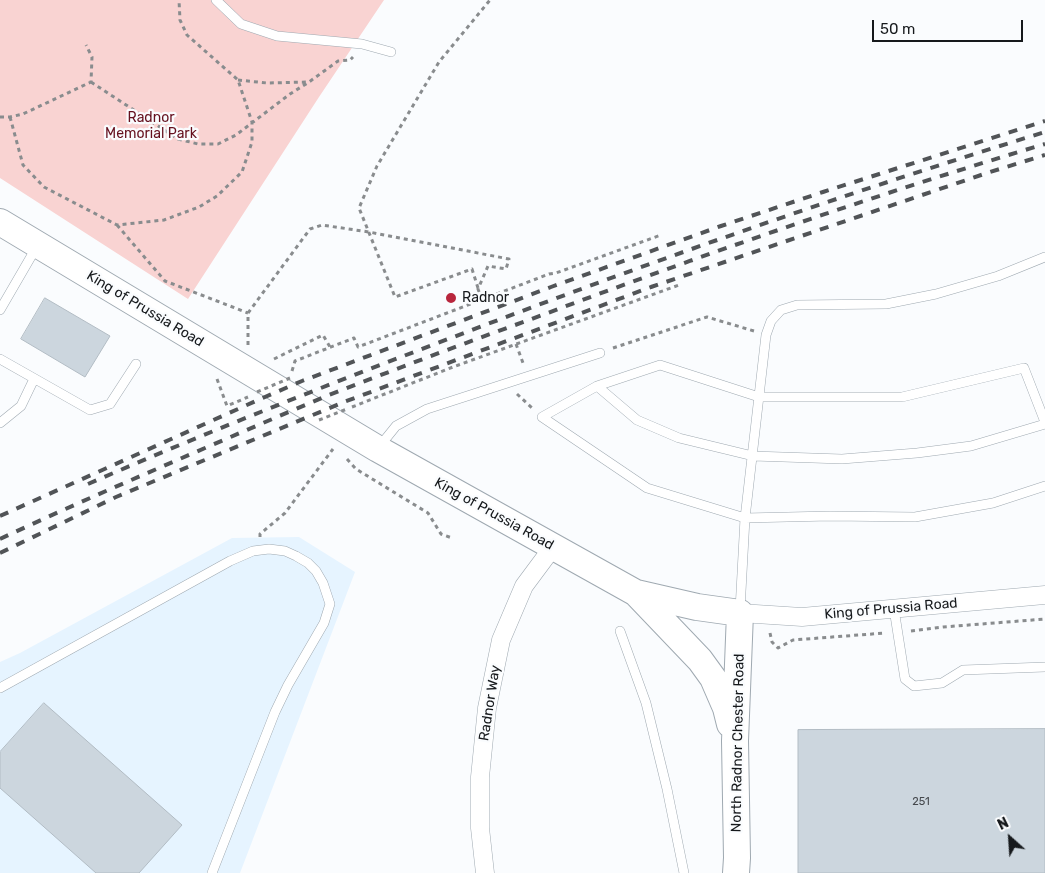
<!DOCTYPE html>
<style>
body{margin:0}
#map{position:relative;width:1045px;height:873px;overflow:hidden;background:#fafcfe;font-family:Rubik,sans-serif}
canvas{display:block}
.north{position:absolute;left:985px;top:813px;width:50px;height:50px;-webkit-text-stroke:4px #fafcfe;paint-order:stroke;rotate:334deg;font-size:14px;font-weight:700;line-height:20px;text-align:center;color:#16191c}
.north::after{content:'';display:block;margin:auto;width:18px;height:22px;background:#16191c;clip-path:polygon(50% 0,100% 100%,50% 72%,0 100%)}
.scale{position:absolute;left:872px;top:20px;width:151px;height:22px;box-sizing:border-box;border:2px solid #16191c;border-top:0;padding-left:6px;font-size:15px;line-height:18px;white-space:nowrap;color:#16191c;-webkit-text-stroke:4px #fafcfe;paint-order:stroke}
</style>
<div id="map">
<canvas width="1045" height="873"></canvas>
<div class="north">N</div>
<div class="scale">50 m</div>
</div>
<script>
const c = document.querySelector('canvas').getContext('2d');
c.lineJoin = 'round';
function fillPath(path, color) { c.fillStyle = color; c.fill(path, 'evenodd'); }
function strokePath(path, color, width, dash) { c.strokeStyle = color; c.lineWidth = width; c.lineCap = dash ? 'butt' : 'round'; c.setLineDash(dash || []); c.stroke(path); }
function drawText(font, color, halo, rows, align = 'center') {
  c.font = font + ' Rubik,sans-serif'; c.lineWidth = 4.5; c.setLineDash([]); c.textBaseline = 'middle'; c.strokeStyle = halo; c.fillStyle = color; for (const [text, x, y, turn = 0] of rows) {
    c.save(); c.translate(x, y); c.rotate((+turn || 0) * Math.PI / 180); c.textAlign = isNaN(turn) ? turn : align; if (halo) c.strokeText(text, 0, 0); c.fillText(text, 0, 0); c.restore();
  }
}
const built = new Path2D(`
 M299,537L355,572L240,873H0V662L20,653L232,538Z`);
const green = new Path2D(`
 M0,0H384L319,97L188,299L0,178Z`);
const building = new Path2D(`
 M45,298L110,336L85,377L21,339Z
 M44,703L182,825L139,873H96L0,788V752Z
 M1045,729V873H798V730Z`);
const path = new Path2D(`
 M238,80L267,83L309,82
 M91,82L178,139L198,144H218L236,135L290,94L309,82L338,61L350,60L353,57
 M0,117H10L23,114L91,82L92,57L86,45
 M10,117L23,165L44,187L117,225L164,220L199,207L217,196L242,172L252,142V122L238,80L187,35L180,20L179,0
 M117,225L165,281L248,313
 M478,288L472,269L395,297L359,208L377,166L439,62L490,0
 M516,344L523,363
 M248,345V313L310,229L322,225L369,232L509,259L506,269L488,266L478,289L482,300
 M613,348L707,317L754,331
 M274,359L323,335L330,347
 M292,371L295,361L354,338L358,347L549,274L556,273L661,235
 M217,379L227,406L248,397
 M517,394L532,408
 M352,407L453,367L679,285
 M347,459L356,469L428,513L441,534L452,538
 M260,537V534L285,513L333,449
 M911,631L943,627L1045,619
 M770,633L772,642L778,648L793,640L885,633`);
const lane = new Path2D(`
 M216,0L241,24L277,36L362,44L391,52
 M0,310L36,248
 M0,359L90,410L110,404L136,364
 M597,386L637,420L679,438L753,456L842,459L917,453L971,446L1045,424
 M1045,422L1024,368L902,397H759L660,365L597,386L542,417L647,488L745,518L830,516L915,517L993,503L1045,486
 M0,423L21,406L34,379
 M379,447L396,426L427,409L600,353
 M894,609L905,679L914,686L942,683L963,670L1045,667
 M740,610L745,518L766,335L771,321L781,310L797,305L886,304L936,294L998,276L1045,257
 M620,631L646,703L667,789L684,873
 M0,688L230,561L253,551L269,549L285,551L296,556L308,563L316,571L323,583L330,604L324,623L288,685L275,712L212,873`);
const street = new Path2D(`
 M740,613L802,617L1045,595
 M485,873L480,828V777L487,708L501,640L524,586L553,547`);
const secondary = new Path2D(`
 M0,222L378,449L636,593L697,607L740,613L735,741L737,858L736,873
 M636,593L700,660L713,678L726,708L730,724`);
const rail = new Path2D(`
 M88,484C212,430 337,381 464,333C655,260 849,192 1045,132
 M0,516L258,400L302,381L551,287L721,226L823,192L1045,121
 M0,539C68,507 136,478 205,448C247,430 288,412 329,395C396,369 462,344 529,320C699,256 871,196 1045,144
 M0,553L116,497L344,402L651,287L990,172L1045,155`);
const pathBridge = new Path2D(`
 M257,392L290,378
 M319,420L347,409`);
const markers = [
 [451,298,6,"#b8263d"]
];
const numberNames = [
 ["251",921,802]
];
const parkNames = [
 ["Radnor",151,118],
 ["Memorial Park",151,134]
];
const poiNames = [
 ["Radnor",462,298]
];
const streetNames = [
 ["King of Prussia Road",145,309,31],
 ["King of Prussia Road",494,514,29],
 ["King of Prussia Road",891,609,-5],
 ["Radnor Way",490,703,-81],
 ["North Radnor Chester Road",738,743,-89]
];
fillPath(built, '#e6f4ff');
fillPath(green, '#f9d3d2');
fillPath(building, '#ccd6de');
strokePath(building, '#b2bcc4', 1);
strokePath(lane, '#9fa9b1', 10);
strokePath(street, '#9fa9b1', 19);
strokePath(secondary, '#9fa9b1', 28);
strokePath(path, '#898c8e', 3, [4, 4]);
strokePath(lane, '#fff', 9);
strokePath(street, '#fff', 18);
strokePath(secondary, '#fff', 26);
strokePath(rail, '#515457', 4, [9, 9]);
strokePath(pathBridge, '#898c8e', 3, [4, 4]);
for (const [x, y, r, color] of markers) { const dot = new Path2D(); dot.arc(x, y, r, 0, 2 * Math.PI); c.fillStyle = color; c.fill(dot); strokePath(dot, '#fafcfe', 2); }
drawText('11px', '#44484c', null, numberNames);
drawText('14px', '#65101e', '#fafcfe', parkNames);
drawText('14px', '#16191c', '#fafcfe', poiNames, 'left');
drawText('14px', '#16191c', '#fafcfe', streetNames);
</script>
